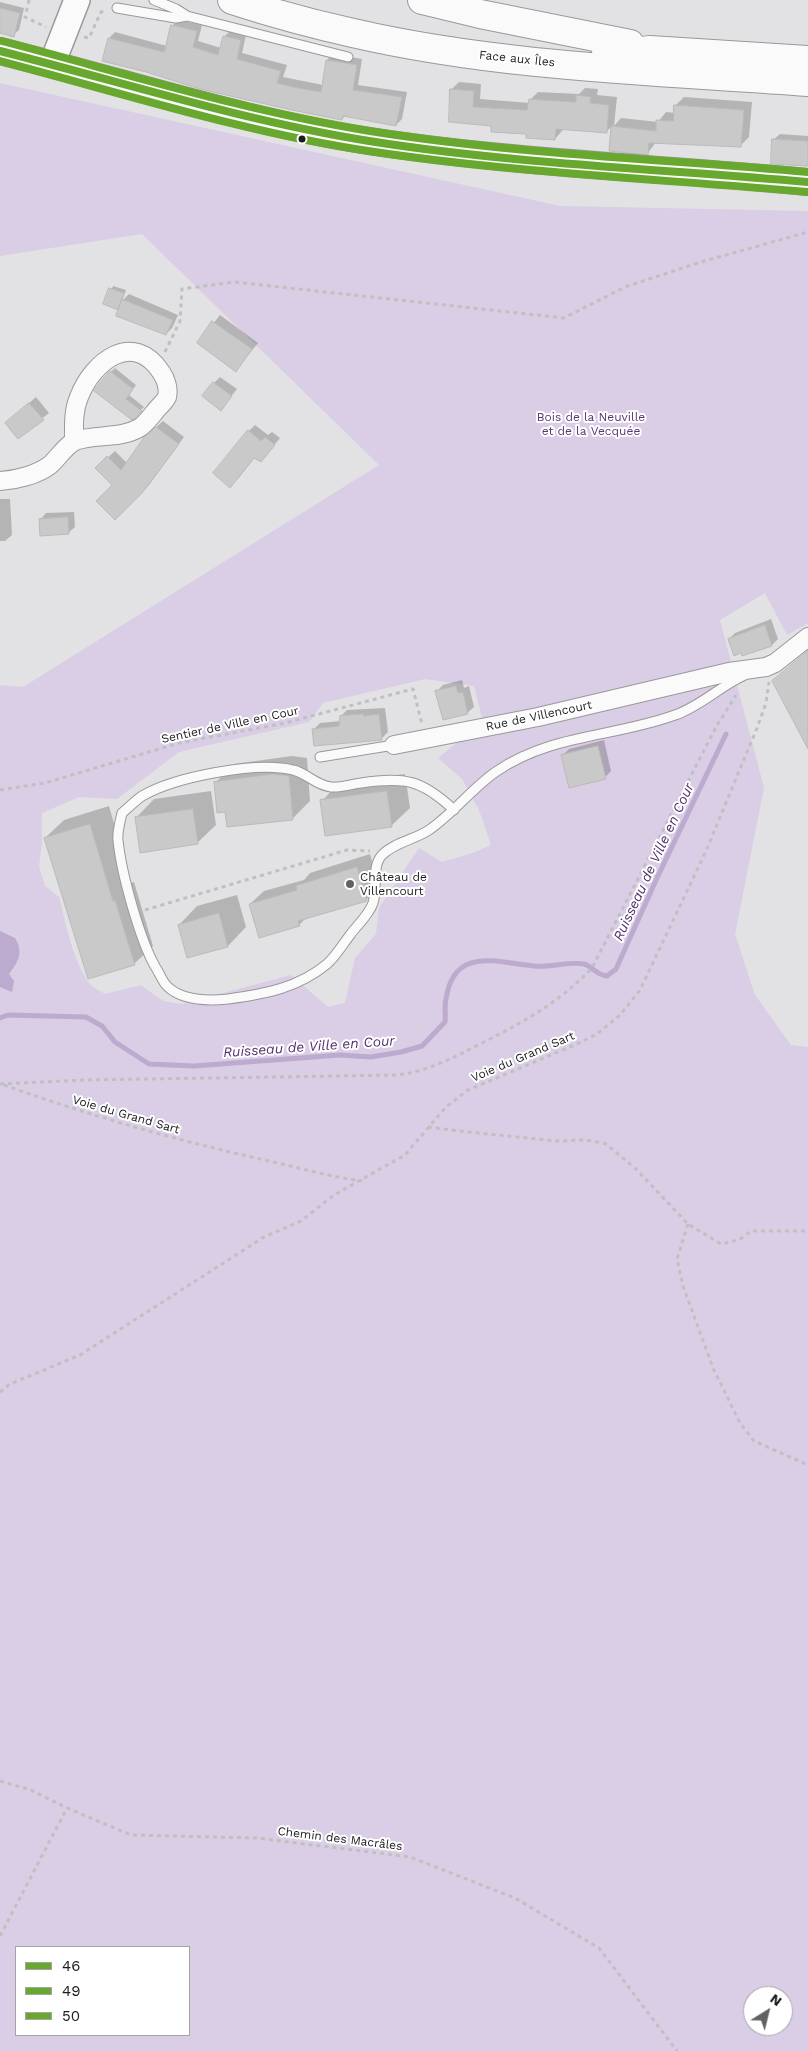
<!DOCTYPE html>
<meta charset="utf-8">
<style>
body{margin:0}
#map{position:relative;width:808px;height:2051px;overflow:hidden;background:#e2e1e3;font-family:"Work Sans",sans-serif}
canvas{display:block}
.legend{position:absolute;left:15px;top:1946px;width:175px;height:90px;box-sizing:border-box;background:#fff;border:1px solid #a4a4a5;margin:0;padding:6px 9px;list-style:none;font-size:15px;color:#1c1b1d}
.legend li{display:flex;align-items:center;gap:10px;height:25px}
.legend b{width:25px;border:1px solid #a4a4a5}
.north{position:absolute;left:743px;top:1986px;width:50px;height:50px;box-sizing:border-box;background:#fff;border:1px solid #a4a4a5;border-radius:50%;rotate:36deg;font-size:14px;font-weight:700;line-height:20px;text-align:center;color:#1c1b1d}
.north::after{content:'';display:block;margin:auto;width:18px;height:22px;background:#616062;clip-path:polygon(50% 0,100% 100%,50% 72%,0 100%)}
</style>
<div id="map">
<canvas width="808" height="2051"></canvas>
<ul class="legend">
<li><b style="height:6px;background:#69a82f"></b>46</li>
<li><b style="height:6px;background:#69a82f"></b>49</li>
<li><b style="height:6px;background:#69a82f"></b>50</li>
</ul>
<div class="north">N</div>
</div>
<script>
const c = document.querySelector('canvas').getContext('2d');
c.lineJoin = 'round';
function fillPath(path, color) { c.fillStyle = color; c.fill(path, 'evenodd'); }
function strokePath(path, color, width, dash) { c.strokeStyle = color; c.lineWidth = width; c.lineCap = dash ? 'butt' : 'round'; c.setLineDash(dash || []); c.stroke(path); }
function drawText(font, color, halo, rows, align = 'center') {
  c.font = font + ' "Work Sans",sans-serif'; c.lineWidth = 4; c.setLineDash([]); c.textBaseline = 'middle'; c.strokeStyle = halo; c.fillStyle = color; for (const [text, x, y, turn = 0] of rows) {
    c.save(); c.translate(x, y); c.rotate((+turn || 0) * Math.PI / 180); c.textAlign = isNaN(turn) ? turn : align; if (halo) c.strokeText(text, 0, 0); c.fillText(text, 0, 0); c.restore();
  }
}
const green = new Path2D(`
 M0,83L560,206L808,211V623L787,635L765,593L720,620L764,788L735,934L755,995L791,1045L808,1047V2051H0V685L23,687L379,465L142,234L0,256ZM425,679L474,686L483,722L438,758L462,779L479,810L491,845L473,853L442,862L419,848L379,908L376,934L355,958L345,1003L328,1007L291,975L182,1004L163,1001L141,985L105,994C101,991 95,989 92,986C74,968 65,920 59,897L45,886L39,867L42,842V813L79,797L117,799L179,752L309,722L323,703ZM16,1947H189V2035H16ZM753,1996H783V2026H753Z`);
const water = new Path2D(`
 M0,931L15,938C24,953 18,962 9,974L14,981L12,992L0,987Z`);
const shadow = new Path2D(`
 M0,2L24,8L19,30L13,35L0,32Z
 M178,20L202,25L198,41L221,48L224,37L230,31L246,35L242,53L287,65L283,77L323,85L327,60L333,54L362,59L358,85L407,92L402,119L396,125L345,116L342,119L109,38L115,32L167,46L172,26Z
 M459,82L481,84L480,99L530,103V100L538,92L579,94L585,88L598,89L597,95L617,97L614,126L621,118L658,122L666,112L675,113V106L684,97L752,102L749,137L740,146L656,142L648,153L610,150L613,125L606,132L563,128L562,131L555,139L493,125L452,89Z
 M780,134L808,136V164L773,140Z
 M113,286L126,290L122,301L129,294L178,315L172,328L166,334L120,309L105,304Z
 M220,315L258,343L236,370L198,343Z
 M115,368L136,385L129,395L144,407L132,418L111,372Z
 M220,377L237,389L221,409L214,383Z
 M36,397L49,413L18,437L13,417Z
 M163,421L184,437L149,485L115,518L113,485L97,468L115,451L127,463L153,430Z
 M255,425L268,435L272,432L280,438L267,454L255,457L237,480L249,431Z
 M0,499H10L12,535L5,541H0Z
 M74,512L75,527L68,533L40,520L46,513Z
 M771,619L778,639L772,645L743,655L729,639L735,633Z
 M462,680L464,688L469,686L474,707L467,713L437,691L443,685Z
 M385,708L388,732L382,738L313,730L320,723L341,721V716L347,710Z
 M604,740L611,771L605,777L563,755L569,749Z
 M292,756L307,758L310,801L292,819L227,811L216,782L234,764Z
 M405,774L410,808L391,826L322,801L340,782Z
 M211,791L216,825L197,843L136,818L154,799Z
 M109,806L131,883L134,882L153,946L134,964L45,838L64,820Z
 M370,854L379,887L366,900L307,917L299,925L250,904L264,891L304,880L310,873Z
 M237,895L246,927L228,946L188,957L179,925L197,906Z`);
const stream = new Path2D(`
 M0,1018L8,1015L86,1017L102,1026L115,1042L149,1064L194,1066L340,1055L371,1057L401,1052L422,1046L445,1022C446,1014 444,1006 446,999C454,945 498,963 534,966C551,968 568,961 584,964C592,966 596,975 607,976L616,969L657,878L726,734`);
const building = new Path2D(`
 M0,8L20,13L14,37L0,33Z
 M171,25L197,31L193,47L218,55L223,36L241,40L237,59L281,71L277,83L293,87L321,92L326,60L357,65L353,90L402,97L396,126L343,116L342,120L292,110L200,89L146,72L102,61L108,38L164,52Z
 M450,89L474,91L473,107L527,110L529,99L576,102V95L591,97L590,103L609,105L607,133L556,129L555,140L526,138V134L491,132V126L449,122Z
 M674,105L744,110L741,147L649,143L648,155L609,151L611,126L656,131V120L673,121Z
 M772,139L808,141V166L771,164Z
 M109,288L124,293L118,310L103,304Z
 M122,299L173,320L166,335L116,316Z
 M212,321L252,349L236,372L197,343Z
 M110,371L133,389L126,399L142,411L134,419L132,420L94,391Z
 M213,382L232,396L221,411L202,396Z
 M29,403L44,420L18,439L5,423Z
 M156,427L179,444L142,493L115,520L96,501L112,485L95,468L107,456L121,470L145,436Z
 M248,430L261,441L265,437L275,445L261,462L254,458L230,488L213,473Z
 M68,517L69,534L40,536L39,519Z
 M765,625L772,646L742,656L741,653L734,656L728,639Z
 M808,651V749L772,681Z
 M456,686L458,693L463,692L468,714L443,720L435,691Z
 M363,714L364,716L379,714L382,740L314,746L312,729L339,726L340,716Z
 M598,746L606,779L569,788L561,755Z
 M273,774L289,776L293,820L227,827L225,812L217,813L214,782Z
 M387,791L392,827L325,836L320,800Z
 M193,809L198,844L140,853L135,817Z
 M90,824L113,901L115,900L135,965L88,979L44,838Z
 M357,867L367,901L298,921L300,926L259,938L249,904L297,890L296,886Z
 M219,913L228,947L187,958L178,925Z`);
const path = new Path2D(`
 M29,0L25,17L46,27
 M84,37L89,38L101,12L106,11
 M165,352L180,321L182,289L234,282L564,318L625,287L701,262L808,232
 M0,790L45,783L179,743L285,723L413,689L422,724
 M145,910L347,850L370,851
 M0,1084L84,1080L398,1075C432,1070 454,1057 484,1042C524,1022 561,1001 592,968L716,727L736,695
 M4,1085C91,1116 179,1141 269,1161C300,1168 331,1177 362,1181
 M428,1127L468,1132L557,1141L586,1140L606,1144L636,1169L688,1224L721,1244L739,1240L751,1231H808
 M688,1224L677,1259L683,1286L713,1368L740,1423L754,1441L808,1465
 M0,1392L10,1384L80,1355L264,1237L301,1221L334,1195L405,1155L446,1107L468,1090L577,1044L597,1034L620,1015L640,990L706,851L757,728L766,703L769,682
 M0,1781L31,1790L67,1808L131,1835L257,1838L410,1857L515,1898L599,1948L677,2051
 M0,1936L67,1808`);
const lane = new Path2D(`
 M154,0L176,9L187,16L348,57
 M117,8L176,18L187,16
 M320,757L394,745
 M454,810C421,779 405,777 361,783C352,784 340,788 331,787C315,785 307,773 293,770C256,761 175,777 142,796C135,801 128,808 122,813C120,822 117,832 118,840C121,872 140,941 156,968C160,974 163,983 168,987C183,1001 208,1001 228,999C265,994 298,988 327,964C336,956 343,944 350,935C357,925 369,915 373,903C378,888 371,867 382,855C395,842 414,840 429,830C454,813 473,787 497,771C551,734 615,737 675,715C701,706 720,686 745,675`);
const street = new Path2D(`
 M0,481C16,480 37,475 50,465C58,458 66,445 75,441C95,434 120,439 139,428C145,425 152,415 157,409C160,406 165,401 167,397C169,389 166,379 161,372C133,330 93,361 79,397C73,411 74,426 74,442
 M394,745L538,717L729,672L766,667L775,663L808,637`);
const secondary = new Path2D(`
 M0,51C122,81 244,122 369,141C514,163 662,168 808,182
 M52,64L77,0`);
const highway = new Path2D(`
 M232,0C272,13 312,24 353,33C500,67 658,71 808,82
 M422,0L480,14L630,44
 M606,51L627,53L650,50L808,60`);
const bus1 = new Path2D(`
 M0,51C122,82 243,121 369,141C514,164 662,169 808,182`);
const bus2 = new Path2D(`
 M0,61C122,93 243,132 368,151C513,173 661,179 807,192`);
const bus3 = new Path2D(`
 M2,41C125,73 245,111 370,131C515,154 662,159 808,172`);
const markers = [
 [302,139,4.5,"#1c1b1d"],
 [350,884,5,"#616062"]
];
const streetNames = [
 ["Face aux Îles",517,59,6],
 ["Rue de Villencourt",539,716,-12],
 ["Sentier de Ville en Cour",230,725,-12],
 ["Voie du Grand Sart",523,1057,-23],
 ["Voie du Grand Sart",126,1115,16],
 ["Chemin des Macrâles",340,1839,7]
];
const parkNames = [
 ["Bois de la Neuville",591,417],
 ["et de la Vecquée",591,431]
];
const poiNames = [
 ["Château de",360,877],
 ["Villencourt",360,891]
];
const waterNames = [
 ["Ruisseau de Ville en Cour",654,862,-65],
 ["Ruisseau de Ville en Cour",309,1047,-4]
];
fillPath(green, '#d9cee5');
fillPath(water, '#bcabce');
fillPath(shadow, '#0003');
strokePath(stream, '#bcabce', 5);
fillPath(building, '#cac9ca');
strokePath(building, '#bababa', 1);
strokePath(lane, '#99989a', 11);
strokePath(street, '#99989a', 20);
strokePath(secondary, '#99989a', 28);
strokePath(highway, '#99989a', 30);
strokePath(path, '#c0c0c1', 3, [4, 4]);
strokePath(lane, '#fbfafb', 9);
strokePath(street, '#fbfafb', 18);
strokePath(secondary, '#fbfafb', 25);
strokePath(highway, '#fbfafb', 28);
strokePath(bus1, '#69a82f', 8);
strokePath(bus2, '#69a82f', 8);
strokePath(bus3, '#69a82f', 8);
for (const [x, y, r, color] of markers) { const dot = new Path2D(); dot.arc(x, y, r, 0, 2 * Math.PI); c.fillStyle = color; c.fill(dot); strokePath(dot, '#fff', 2); }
drawText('12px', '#1c1b1d', '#fff', streetNames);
drawText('12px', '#583774', '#fff', parkNames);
drawText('12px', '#1c1b1d', '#fff', poiNames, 'left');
drawText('italic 14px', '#50306c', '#fff', waterNames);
</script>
